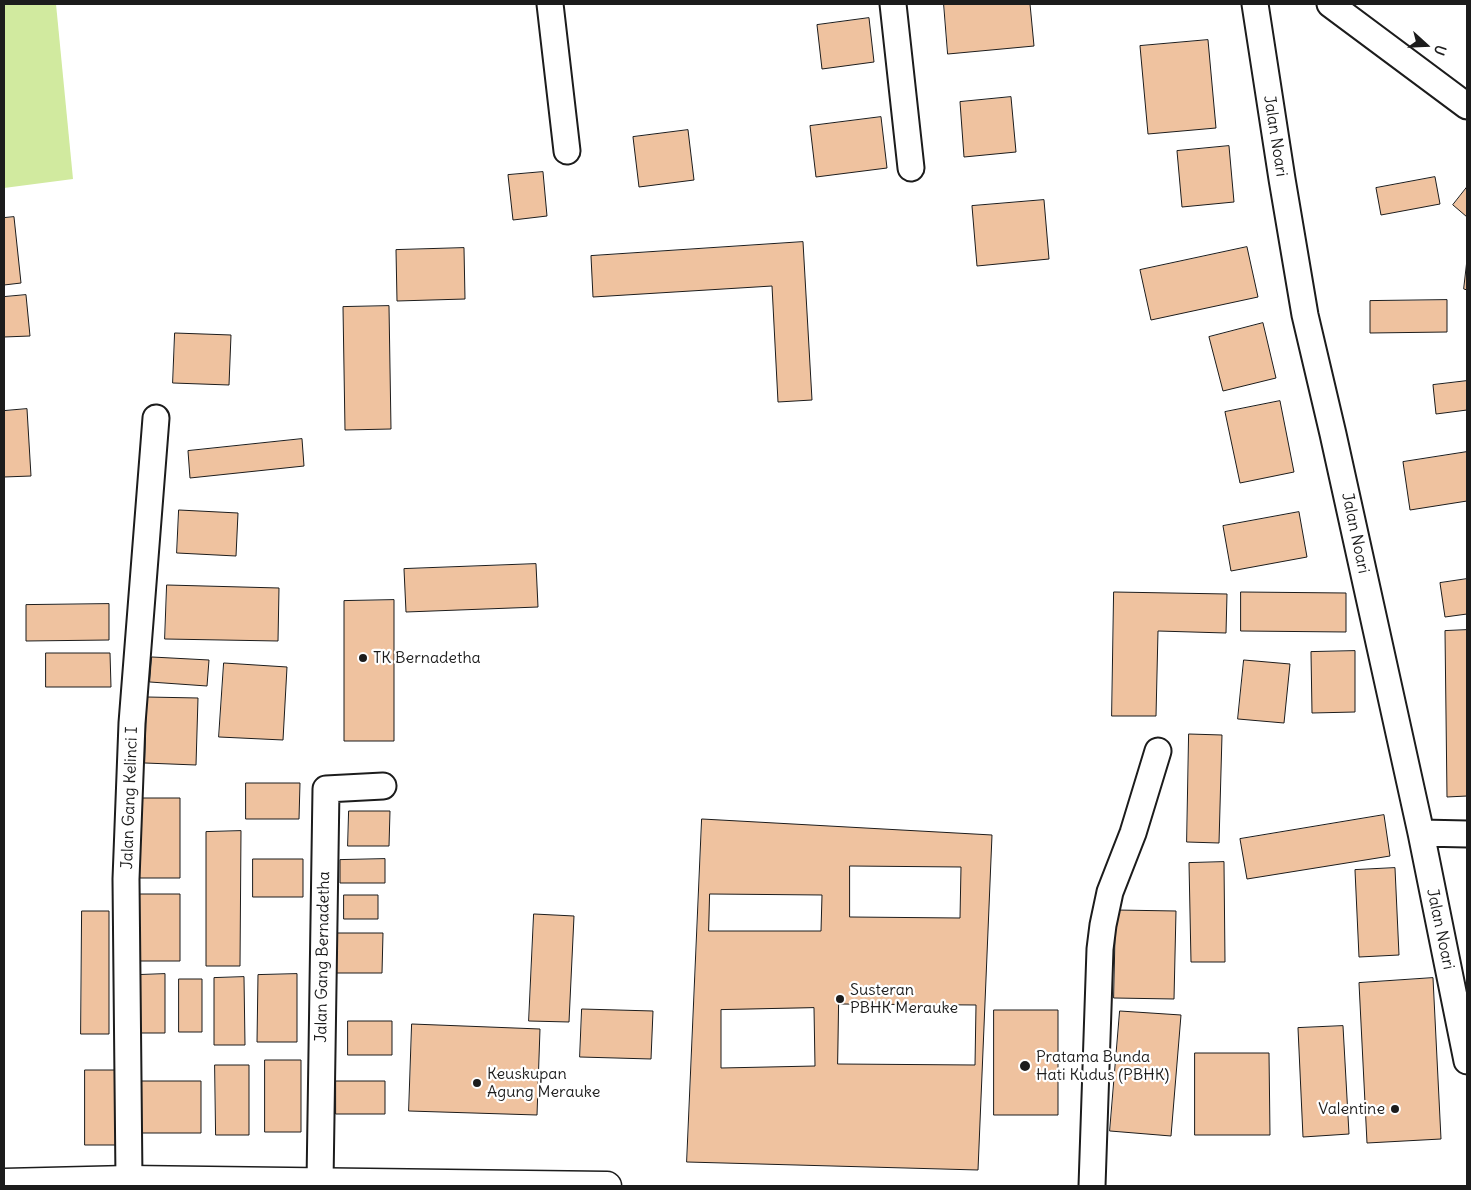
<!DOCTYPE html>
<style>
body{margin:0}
#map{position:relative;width:1471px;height:1190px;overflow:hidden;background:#fff;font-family:Delius,sans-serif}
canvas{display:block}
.frame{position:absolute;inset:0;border:5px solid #1c1c1c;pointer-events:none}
.north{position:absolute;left:1401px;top:20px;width:50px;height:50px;-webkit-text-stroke:4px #fff;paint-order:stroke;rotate:110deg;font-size:14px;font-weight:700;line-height:20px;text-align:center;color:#1c1c1c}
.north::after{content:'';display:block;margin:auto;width:18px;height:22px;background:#1c1c1c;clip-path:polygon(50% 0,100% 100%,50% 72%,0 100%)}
</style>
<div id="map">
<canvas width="1471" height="1190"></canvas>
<div class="frame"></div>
<div class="north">U</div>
</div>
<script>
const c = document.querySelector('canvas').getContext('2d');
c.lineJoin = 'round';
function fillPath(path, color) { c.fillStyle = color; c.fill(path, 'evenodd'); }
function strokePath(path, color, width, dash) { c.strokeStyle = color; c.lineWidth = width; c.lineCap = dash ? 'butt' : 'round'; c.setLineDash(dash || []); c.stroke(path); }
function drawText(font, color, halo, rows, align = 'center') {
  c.font = font + ' Delius,sans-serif'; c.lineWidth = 4.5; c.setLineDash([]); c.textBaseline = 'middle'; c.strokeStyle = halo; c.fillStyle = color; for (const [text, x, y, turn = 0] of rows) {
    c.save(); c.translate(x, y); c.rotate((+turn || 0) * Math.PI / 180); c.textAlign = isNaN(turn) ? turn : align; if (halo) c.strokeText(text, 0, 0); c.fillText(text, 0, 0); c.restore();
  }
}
const green = new Path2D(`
 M4,4H56L73,179L4,188Z`);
const building = new Path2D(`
 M944,4H1030L1034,46L948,54Z
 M869,18L874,62L822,69L817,25Z
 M1208,40L1216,128L1148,134L1140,46Z
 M1011,97L1016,152L964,157L960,102Z
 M881,117L887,168L816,177L810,126Z
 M688,130L694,180L639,187L633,137Z
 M1229,146L1234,202L1182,207L1177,151Z
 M543,172L547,216L513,220L508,175Z
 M1435,177L1440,204L1381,215L1376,188Z
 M1467,187V217L1453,205Z
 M1044,200L1049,259L977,266L972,206Z
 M14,217L21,283L4,285V218Z
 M803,242L812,400L778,402L772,286L593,297L591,256Z
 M1247,247L1258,297L1151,320L1140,270Z
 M464,248L465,299L397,301L396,250Z
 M1467,260V290L1464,289Z
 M26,295L30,336L4,337V297Z
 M1447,300V332L1370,333V301Z
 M389,306L391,429L345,430L343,307Z
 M1263,323L1276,378L1223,391L1209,337Z
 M175,333L231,335L229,385L173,383Z
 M1467,381V410L1436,414L1433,385Z
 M1280,401L1294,472L1240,483L1225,412Z
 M27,409L31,476L4,477V411Z
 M302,439L304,466L190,478L188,451Z
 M1467,452V501L1410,510L1403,462Z
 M179,510L238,513L236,556L177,553Z
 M1299,512L1307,557L1231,571L1223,526Z
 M536,564L538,607L406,612L404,569Z
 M1467,579V614L1445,617L1440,583Z
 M167,585L279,588L278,641L165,639Z
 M1114,592L1227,594L1226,633L1158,631L1156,716H1112Z
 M1241,592L1346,593V632L1241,631Z
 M394,600V741H344V601Z
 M109,604V640L26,641V605Z
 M1467,630V796L1447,797L1445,631Z
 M1355,651V712L1312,713L1311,652Z
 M46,653H110L111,687H46Z
 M152,657L209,660L207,686L150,682Z
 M1244,660L1290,664L1284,723L1238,719Z
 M224,663L287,667L283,740L219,737Z
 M147,697L198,698L196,765L145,763Z
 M1189,734L1222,735L1219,843L1187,842Z
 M246,783H300L299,819H246Z
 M140,798H180V878H140Z
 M349,811H390L389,846H348Z
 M1384,815L1390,856L1247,879L1240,839Z
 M702,819L992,835L978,1170L687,1162Z
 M241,831L240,966H206V832Z
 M253,859H303V897H253Z
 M385,859V883H340V860Z
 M1224,862L1225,962H1191L1189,863Z
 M850,866L961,867L960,918L850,917Z
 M1395,868L1399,955L1359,957L1355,870Z
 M139,894H180V961H138Z
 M710,894L822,895L821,931H709Z
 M344,895H378V919H344Z
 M1116,910L1176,911L1174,999L1114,998Z
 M82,911H109V1034H81Z
 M534,914L574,916L569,1022L529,1021Z
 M337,933H383L382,973H336Z
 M165,974V1033H138V975Z
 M297,974V1042H257L258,975Z
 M244,977L245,1045H214V978Z
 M1433,978L1441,1139L1367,1143L1359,983Z
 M179,979H202V1032H179Z
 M839,1004L976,1005L975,1065L838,1064Z
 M814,1008L815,1066L721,1068V1010Z
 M582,1009L653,1011L651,1059L580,1057Z
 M994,1010H1058V1115H994Z
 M1120,1011L1181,1015L1171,1136L1110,1131Z
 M348,1021H392V1055H348Z
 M412,1024L540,1029L537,1115L409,1111Z
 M1343,1026L1349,1134L1303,1137L1298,1028Z
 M1195,1053H1269L1270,1135H1195Z
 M265,1060H301V1132H265Z
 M215,1065H249V1135H216Z
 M85,1070H116V1145H85Z
 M136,1081H201V1133H136Z
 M336,1081H385V1114H336Z`);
const minor = new Path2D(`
 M550,4L567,151
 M893,4L911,168
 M1255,4L1282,179L1305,315L1333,434L1421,833L1467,1061
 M1330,4L1467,106
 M1421,833L1467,834
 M129,1180L126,879L132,723L156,418
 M320,1182L326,789L383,786
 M1092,1186L1100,949L1103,925L1110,892L1133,833L1158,751`);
const highway = new Path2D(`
 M4,1183L129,1180L607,1186`);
const markers = [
 [363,658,5,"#1c1c1c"],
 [840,999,5,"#1c1c1c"],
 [1025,1066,6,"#1c1c1c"],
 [477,1083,5,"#1c1c1c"],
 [1395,1109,5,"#1c1c1c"]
];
const streetNames = [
 ["Jalan Noari",1275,136,81],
 ["Jalan Noari",1355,533,78],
 ["Jalan Gang Kelinci I",130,798,-88],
 ["Jalan Noari",1440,929,78],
 ["Jalan Gang Bernadetha",323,957,-89]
];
const poiNames = [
 ["TK Bernadetha",373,658],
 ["Susteran",850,990],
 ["PBHK Merauke",850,1008],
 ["Pratama Bunda",1036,1057],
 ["Hati Kudus (PBHK)",1036,1075],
 ["Keuskupan",487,1074],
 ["Agung Merauke",487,1092],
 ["Valentine",1385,1109,"right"]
];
fillPath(green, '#d1ea9f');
fillPath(building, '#efc29f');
strokePath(building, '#1c1c1c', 1);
strokePath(minor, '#1c1c1c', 29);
strokePath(highway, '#1c1c1c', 31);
strokePath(minor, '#fff', 25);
strokePath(highway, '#fff', 28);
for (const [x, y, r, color] of markers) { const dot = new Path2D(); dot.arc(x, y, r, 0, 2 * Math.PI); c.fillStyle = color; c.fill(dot); strokePath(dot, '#fff', 2); }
drawText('16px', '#1c1c1c', '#fff', streetNames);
drawText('16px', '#1c1c1c', '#fff', poiNames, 'left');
</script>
